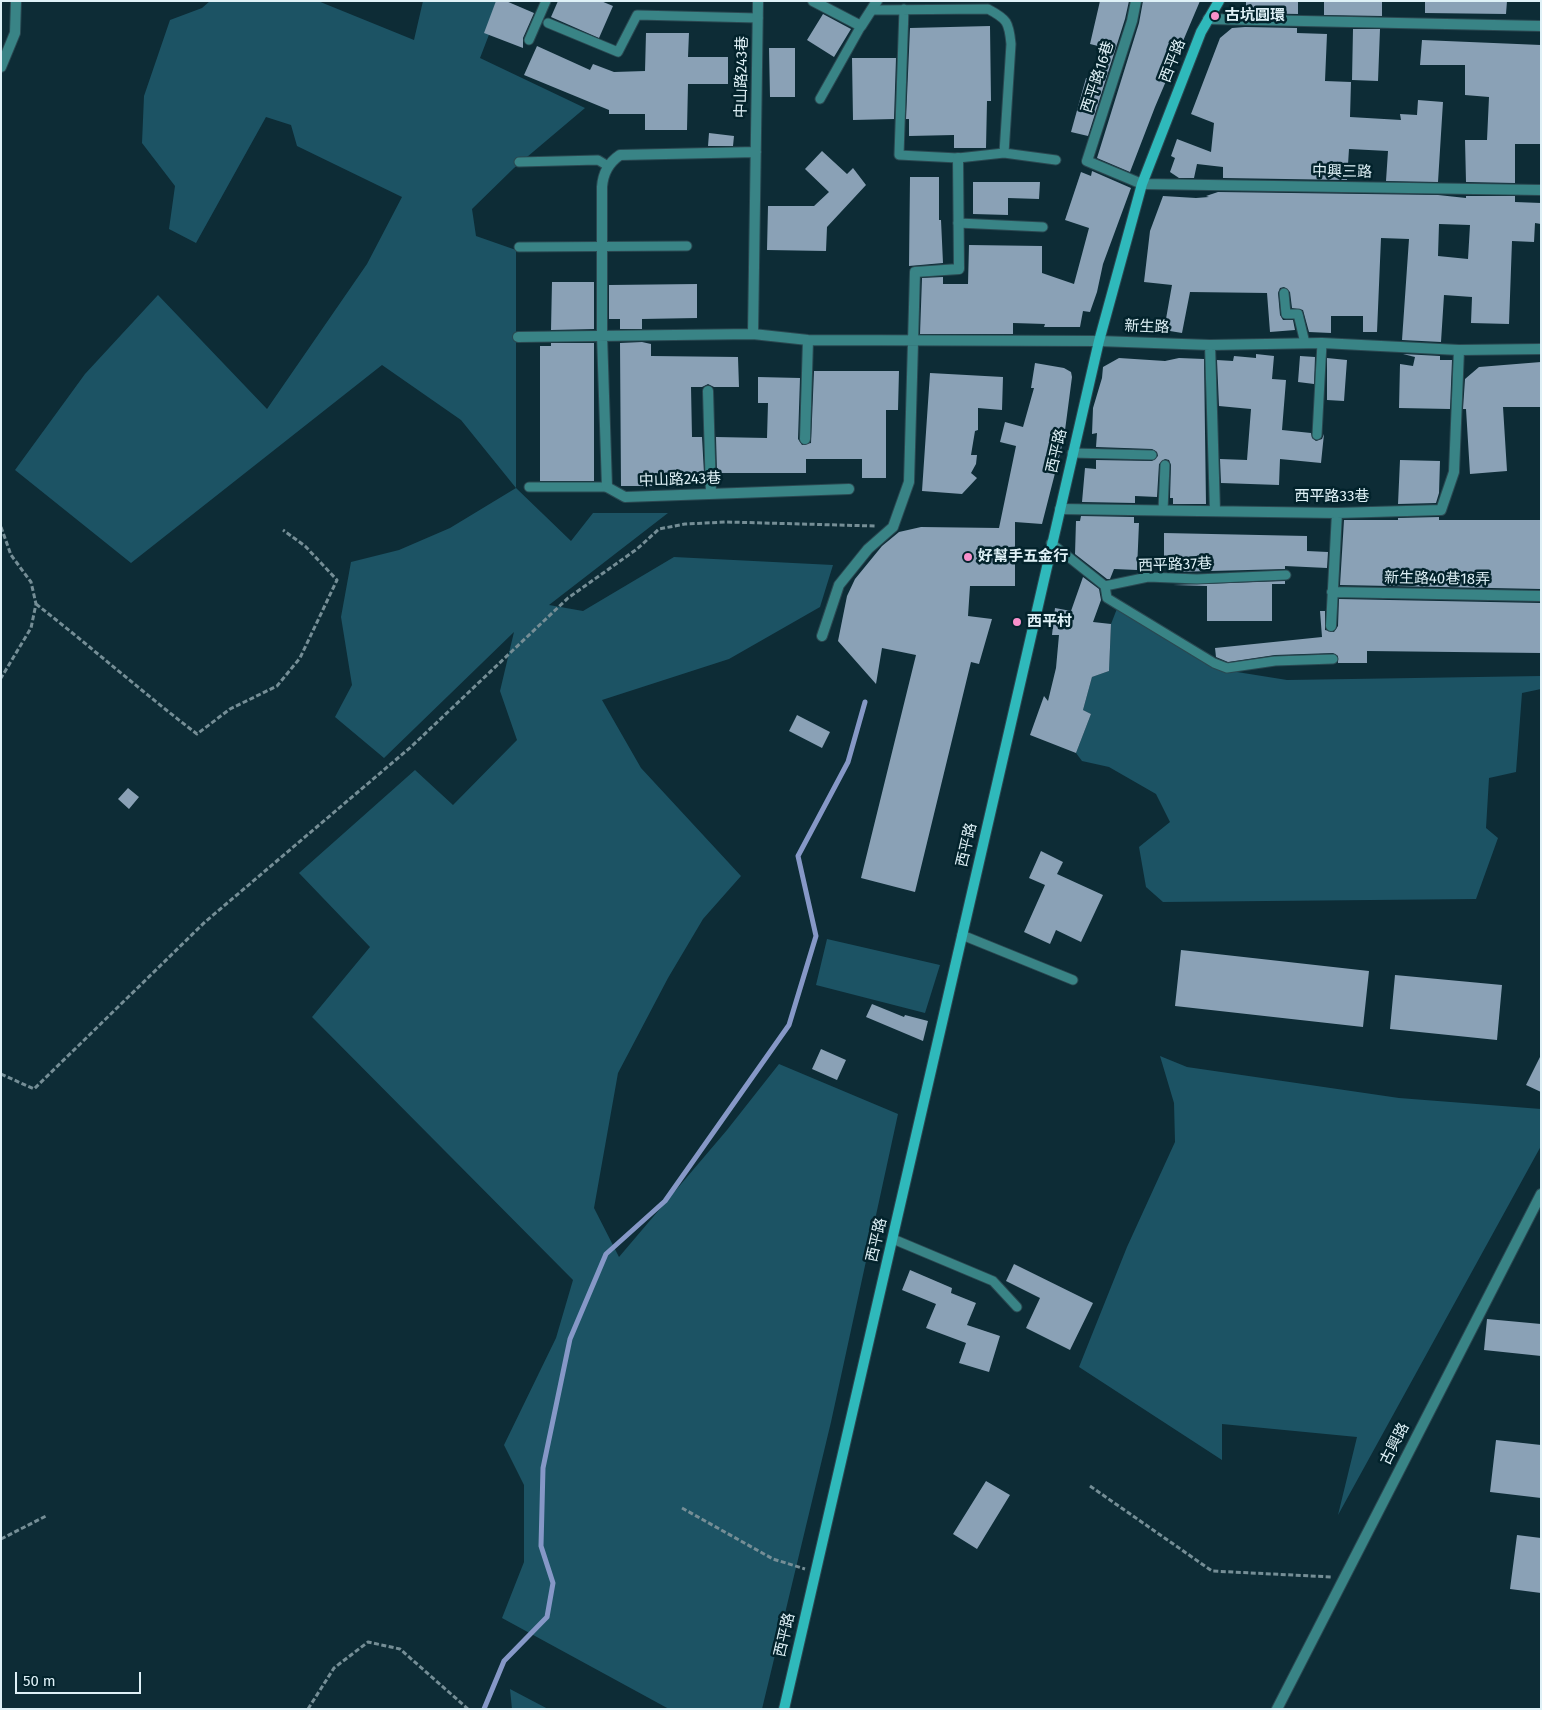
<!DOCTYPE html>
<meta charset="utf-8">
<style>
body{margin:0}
#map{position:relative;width:1542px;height:1710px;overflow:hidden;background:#0d2c36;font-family:"Fira Sans",sans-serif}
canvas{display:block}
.frame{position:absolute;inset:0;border:2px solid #dff1f7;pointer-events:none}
.scale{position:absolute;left:15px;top:1672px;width:126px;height:22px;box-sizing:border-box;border:2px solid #dff1f7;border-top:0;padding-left:6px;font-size:15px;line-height:18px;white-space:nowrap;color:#dff1f7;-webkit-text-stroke:4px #03232c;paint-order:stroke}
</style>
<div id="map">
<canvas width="1542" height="1710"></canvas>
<div class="frame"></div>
<div class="scale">50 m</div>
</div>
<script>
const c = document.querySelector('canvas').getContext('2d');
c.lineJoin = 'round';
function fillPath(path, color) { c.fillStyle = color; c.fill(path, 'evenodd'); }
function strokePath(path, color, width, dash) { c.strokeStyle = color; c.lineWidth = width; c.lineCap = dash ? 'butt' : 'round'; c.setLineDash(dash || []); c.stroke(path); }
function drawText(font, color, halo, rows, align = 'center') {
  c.font = font + ' "Fira Sans","Noto Sans TC",sans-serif'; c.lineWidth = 5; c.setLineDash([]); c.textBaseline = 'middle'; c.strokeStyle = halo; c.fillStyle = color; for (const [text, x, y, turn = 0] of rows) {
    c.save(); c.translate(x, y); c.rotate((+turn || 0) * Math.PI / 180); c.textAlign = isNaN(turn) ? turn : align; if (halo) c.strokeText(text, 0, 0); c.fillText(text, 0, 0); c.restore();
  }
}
const green = new Path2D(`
 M210,1H318L414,40L423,1H502L480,58L585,108L514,168L472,209L476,236L516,250V488L571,541L593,513H668L549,605L583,611L674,557L833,565L820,607L729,659L602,700L641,768L741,876L703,919L668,978L618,1073L594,1208L619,1257L727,1130L779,1064L898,1114L831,1422L762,1709H669L502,1618L524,1562V1485L504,1445L556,1338L573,1280L312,1017L370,947L299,873L415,770L453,805L517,740L500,691L514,632L384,758L335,717L352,685L341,617L351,562L399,550L450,528L516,488L461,420L382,365L131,563L15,470L85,374L158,295L267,409L367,264L402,197L297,146L291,125L266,117L196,243L169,229L175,186L142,143L144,96L170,20L202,8Z
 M1120,601L1192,652L1237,672L1287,680L1541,676V689L1522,693L1516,772L1489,778L1486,828L1498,838L1476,899L1163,902L1146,887L1139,847L1170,822L1156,794L1109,767L1082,761L1076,753L1091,714L1083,710L1092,677L1109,671L1111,624Z
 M827,939L940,965L925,1013L816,985Z
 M1160,1056L1187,1067L1399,1098L1541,1109V1146L1338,1515L1357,1437L1222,1424V1460L1079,1367L1127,1247L1175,1142L1174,1103Z
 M510,1689L548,1709H512Z`);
const stream = new Path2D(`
 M484,1709L504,1661L547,1617L553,1583L541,1546L543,1468L570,1339L606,1254L665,1201L789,1025L816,936L798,856L848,762L865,702`);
const building = new Path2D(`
 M496,1H506L534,13L523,38V48L484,33Z
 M558,1H601L613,6L599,38L551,17Z
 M1100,1H1129L1125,19L1088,136L1071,132L1086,78L1093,80L1102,47L1090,44Z
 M1143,1H1200L1155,107L1130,172L1097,158L1139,23Z
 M1246,1H1298V14L1246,13Z
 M1324,1H1382V16L1324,15Z
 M1425,1H1507L1506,14L1425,13Z
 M823,14L851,29L834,57L807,40Z
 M990,26L991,101H987L986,148H954V135L909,136V119H906L910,28Z
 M1245,27L1297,28V33L1327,34L1325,81L1351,82L1350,117L1401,120L1400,114L1417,115L1418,100L1443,102L1438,182L1386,181L1388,151L1349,149L1347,180L1223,178V167L1197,164L1194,178H1179L1170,172L1175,158L1171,156L1177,139L1211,152L1214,123L1191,114L1220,38L1232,28Z
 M1353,29H1380L1378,81L1352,80Z
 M646,33H689L688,57H728V84H688L687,130H645V114H609V110L524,75L537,46L590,70L593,64L614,72L645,71Z
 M1422,40L1541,45V144H1515V183L1466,182L1465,140H1487L1489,97L1465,95V65H1420Z
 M769,48H795V97H770Z
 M852,58H896L894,119L853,120Z
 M709,133L734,136L733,146H708Z
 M822,151L847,174L853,168L866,185L827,227L826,251L767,250L768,206H814L829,192L805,169Z
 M1092,171L1131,188L1103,264L1097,292L1090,312L1083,311L1080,327H1044L1045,324L1013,323V334H920L922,278L943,277V284H968L969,245L1042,246V273L1074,284L1089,228L1065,220L1081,172L1091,176Z
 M910,177H939V220H941L943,263L909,266Z
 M973,182H1040L1039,199L1008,198V215L973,214Z
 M1218,192L1438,195L1466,198V196H1515V202L1541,203V224L1535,223L1534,242L1512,241L1509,324L1471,323L1472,297L1444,295L1441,342L1402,340L1409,239L1381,238L1377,332H1363V316H1331V333L1309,332L1303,310L1292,308L1290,292L1284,287L1280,288L1278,293L1280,315L1283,320H1293L1295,330L1270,332L1267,293L1190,292L1182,333L1164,330L1172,285L1144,282L1150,231L1163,196L1196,198L1209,197L1206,196ZM1439,224L1470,225L1468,259L1438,256Z
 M552,282H594V329L551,330Z
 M697,284V318L642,319V329H620V319H609V285Z
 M642,342L651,344V356L738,357L739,387H714L708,384L702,387H691L692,437H702L704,473L652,475V486H621L620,343Z
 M551,343H594V481H540V346H551Z
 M1256,354L1274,356L1272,379L1286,380L1282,430L1311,433L1312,438L1316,441L1322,439L1324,434L1321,463L1280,459L1279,485L1221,483L1220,459L1247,460L1251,409L1219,406L1217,360L1233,361L1234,356L1256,358Z
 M1403,354L1440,356V360H1452L1450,409L1399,408L1400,364L1413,366L1415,357Z
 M1300,356L1315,357L1314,384L1298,382Z
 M1119,358L1165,361L1179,358L1204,359L1206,504H1173V498H1170L1171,465L1169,460L1165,459L1159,464L1157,497L1135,496V503L1082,502L1085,468L1096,469V460L1152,461L1158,456L1157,452L1152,449L1096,447L1097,433L1092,434L1093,408L1102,378L1103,367Z
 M1327,358L1347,360L1344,401L1327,400Z
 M1541,362V407H1503L1507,471L1470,474L1466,409H1463L1465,379L1479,367Z
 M1035,363L1064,368L1071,372L1072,377L1064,438L1042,524L1015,522V586H970L968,616L992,619L979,664L971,662L915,892L861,878L916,655L882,648L876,684L838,641L847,596L855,579L882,546L899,532L921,527L999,528L1016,446L1000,442L1005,422L1023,427L1034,388H1031Z
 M814,371H899L898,410H886V478H862V459H806V473H717L716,437L767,438L768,403H758V377L800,378L798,439L802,445L811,443Z
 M930,373L1003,377L1002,410L978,408V430L975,431L971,455H977L976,464L971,473L977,478L962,494L922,491Z
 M1400,460L1440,461L1439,493L1436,503L1398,504Z
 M1081,516L1134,517V523H1139L1137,570L1114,569L1110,579H1107L1075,554L1076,521H1080Z
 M1439,517V520H1541V589L1340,585L1344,520H1398V518Z
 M1164,533L1307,536V551L1328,552L1327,568L1285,566V569L1174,572V563H1164Z
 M1083,577L1099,589L1101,600L1093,622L1111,624L1109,671L1092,677L1083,710L1091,714L1076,753L1030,735L1044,696L1048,701L1056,668L1059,635H1052L1055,608L1071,611Z
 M1285,581V584H1272V621H1207V586L1173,585Z
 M1339,599L1541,603V653L1367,651V663H1338V656L1333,653L1275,655L1228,662L1216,657L1215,648L1322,637L1320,611H1325V630L1334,632L1338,626Z
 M797,715L830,732L822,748L789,731Z
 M128,788L139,797L129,809L118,799Z
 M1041,851L1063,862L1057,874L1103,895L1081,942L1056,930L1050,944L1024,932L1045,885L1029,878Z
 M1181,950L1369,971L1363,1027L1175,1006Z
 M1395,975L1502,985L1497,1040L1390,1029Z
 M872,1004L904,1017L905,1015L928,1021L923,1041L866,1017Z
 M821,1049L846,1060L837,1080L812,1069Z
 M1541,1055V1092L1526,1085Z
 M1014,1264L1093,1303L1070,1350L1026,1328L1040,1298L1006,1281Z
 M910,1270L952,1288L951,1293L976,1303L967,1325L1000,1336L989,1372L959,1363L966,1343L926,1328L936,1304L902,1290Z
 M1487,1319L1541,1324V1356L1484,1350Z
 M1496,1440L1541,1445V1498L1490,1492Z
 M986,1481L1010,1495L977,1549L953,1534Z
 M1517,1535L1541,1538V1593L1510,1589Z`);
const path = new Path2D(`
 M1,527L11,555L31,582L36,604L31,628L1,678
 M36,604C90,646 142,692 197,734L230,709L277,686L300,658L337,580L305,546L283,530
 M1,1074L34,1089L205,922L412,746L568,598L637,549L659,529L685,524L727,522L875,526
 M1090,1486L1212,1571L1331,1577
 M682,1508L773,1559L805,1569
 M1,1539L46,1516
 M308,1709L334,1668L368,1642L400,1649L468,1709`);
const service = new Path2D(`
 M904,9L899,155L958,158L1004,153L1056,160
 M871,10L988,9C1007,19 1009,22 1011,44L1004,153
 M548,23L618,52L637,15L758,18
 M529,40L546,1
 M820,99L861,26
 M519,162L598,160L608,166
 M958,223L1043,227
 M519,247L687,246
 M1284,293L1286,314H1298L1305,343
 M1317,435L1322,343
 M1072,453L1152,455
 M529,487H607
 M1163,510L1165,465
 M1051,543L1105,586L1148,577L1197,579L1286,575
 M1105,586L1107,598L1214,663L1227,668L1275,661L1333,659
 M962,935L1073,980
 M893,1239L993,1281L1017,1307`);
const minor = new Path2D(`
 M813,1L861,26L877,1
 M1136,1L1132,21L1087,161L1142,184L1541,190
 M1208,19L1541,26
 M1,67L15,33L16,1
 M756,152L620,155C608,163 603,173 602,187V335L607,487L625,497L849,489
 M753,334L758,1
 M518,337L753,334L808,340L1099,341L1210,345L1322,343L1459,350L1541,349
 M1210,345L1215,511
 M708,391L711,494
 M805,439L808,340
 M1060,509L1337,513L1441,510L1454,472L1459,350
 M1332,592L1541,596
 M1331,626L1337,513
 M822,636L839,585L868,549L893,527L909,482L915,272L959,269L958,158
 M1277,1709L1541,1194`);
const secondary = new Path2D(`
 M784,1709L1099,341L1142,184L1201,32L1219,1`);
const markers = [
 [1215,16,5,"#f890cb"],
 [968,557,5,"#f890cb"],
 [1017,622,5,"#f890cb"]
];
const poiNames = [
 ["古坑圓環",1225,16],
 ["好幫手五金行",978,557],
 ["西平村",1027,622]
];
const streetNames = [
 ["西平路",1173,61,-69],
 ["中山路243巷",742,77,-89],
 ["西平路16巷",1098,77,-72],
 ["中興三路",1342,172,1],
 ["新生路",1147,327,2],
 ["西平路",1057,451,-77],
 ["中山路243巷",680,480,-2],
 ["西平路33巷",1332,497],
 ["西平路37巷",1175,565,-2],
 ["新生路40巷18弄",1437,579,1],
 ["西平路",967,845,-77],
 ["西平路",877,1240,-77],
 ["古興路",1395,1444,-63],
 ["西平路",785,1635,-77]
];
fillPath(green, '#1c5364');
strokePath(stream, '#8698c7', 5);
fillPath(building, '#8aa1b6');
strokePath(service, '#2a4851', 11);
strokePath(minor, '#2a4851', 12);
strokePath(secondary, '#2a4851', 12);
strokePath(path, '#758e96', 3, [5, 2.5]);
strokePath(service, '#398486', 9);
strokePath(minor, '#398486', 10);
strokePath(secondary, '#2fb9bb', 10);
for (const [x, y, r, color] of markers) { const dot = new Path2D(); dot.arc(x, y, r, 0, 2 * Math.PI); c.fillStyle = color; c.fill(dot); strokePath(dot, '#03232c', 2); }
drawText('bold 15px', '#dff1f7', '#03232c', poiNames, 'left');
drawText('15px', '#dff1f7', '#03232c', streetNames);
</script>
